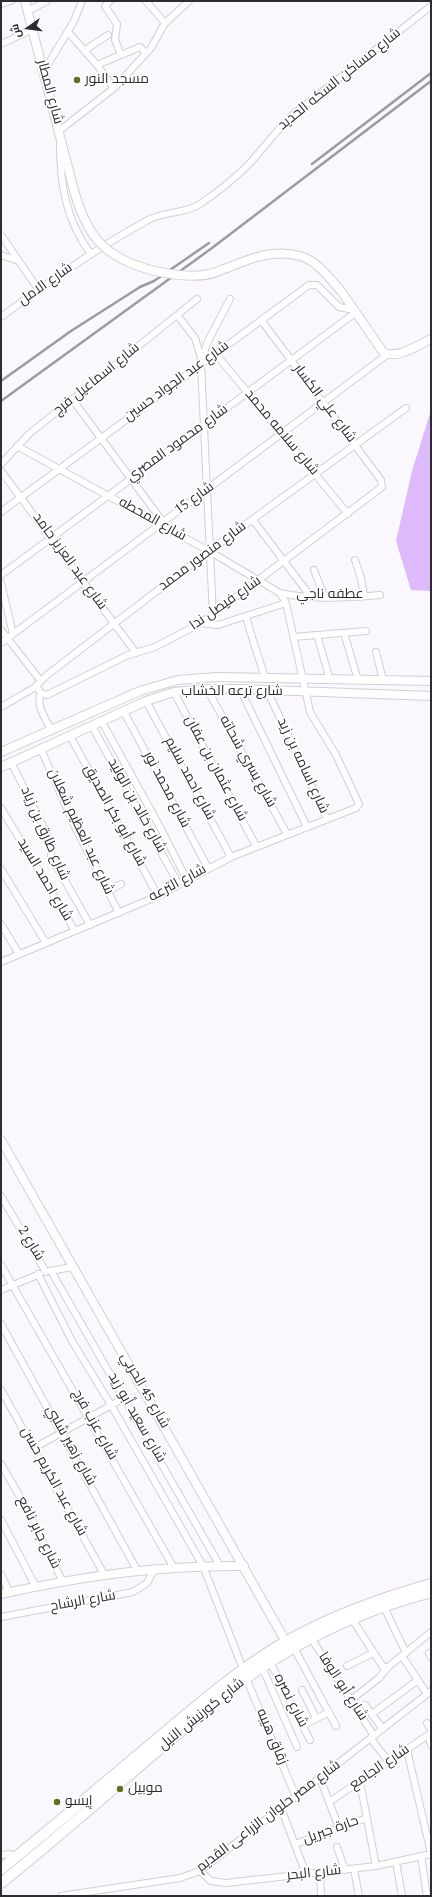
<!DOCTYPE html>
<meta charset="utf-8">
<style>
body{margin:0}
#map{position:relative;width:432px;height:1897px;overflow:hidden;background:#faf8fd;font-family:Spectral,Cairo,serif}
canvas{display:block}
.frame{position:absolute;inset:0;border:2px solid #2f2c31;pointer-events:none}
.north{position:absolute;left:8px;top:8px;width:40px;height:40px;-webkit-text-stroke:3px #fff;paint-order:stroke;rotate:256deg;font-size:11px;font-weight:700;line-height:16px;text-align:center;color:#2f2c31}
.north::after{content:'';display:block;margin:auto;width:14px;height:18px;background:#2f2c31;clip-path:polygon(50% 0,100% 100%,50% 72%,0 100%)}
</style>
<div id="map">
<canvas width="432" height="1897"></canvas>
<div class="frame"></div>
<div class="north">ش</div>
</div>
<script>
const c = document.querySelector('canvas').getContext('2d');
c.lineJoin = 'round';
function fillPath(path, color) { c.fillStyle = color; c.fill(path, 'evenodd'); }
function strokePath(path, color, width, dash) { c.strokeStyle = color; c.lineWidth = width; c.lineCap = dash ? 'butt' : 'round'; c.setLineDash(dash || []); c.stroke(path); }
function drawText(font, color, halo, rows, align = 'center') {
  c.font = font + ' Spectral,Cairo,serif'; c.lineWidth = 3.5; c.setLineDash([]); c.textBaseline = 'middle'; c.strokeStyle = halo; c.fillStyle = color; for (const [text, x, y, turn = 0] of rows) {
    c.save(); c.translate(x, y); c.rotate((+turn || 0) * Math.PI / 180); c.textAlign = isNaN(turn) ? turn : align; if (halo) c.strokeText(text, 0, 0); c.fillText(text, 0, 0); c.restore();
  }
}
const green = new Path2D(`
 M431,410V591L411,590L396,541L412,471Z`);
const minor = new Path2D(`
 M110,1L105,6L117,24L115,40L121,55
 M146,1L165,23
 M1,4L11,1
 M28,11L47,1
 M68,32L97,65L114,88
 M1,44L33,29
 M85,50L108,35
 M97,65L140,47L146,53
 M44,71L74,21L82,1
 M59,135V131L114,88L151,48L165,23L189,1
 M60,144C60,184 66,221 91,254
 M1,235L38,289
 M1,255L19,261
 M177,315L195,338L201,358
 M1,317C48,282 97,248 148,220C165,211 185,214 200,204C215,194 235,178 248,165C264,148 277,129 295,113L431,6
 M215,353L348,514
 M72,399L163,522
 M1,464L29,434L197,299
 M1,471L136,653
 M1,512L309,285H317L339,307L354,310
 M253,520L311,597
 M355,560L361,578L364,596
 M314,570L325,598
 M1,575L355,313
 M1,583L13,634
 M280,593C312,600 347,598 380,595
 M213,616L201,364L207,343L230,299
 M246,616C251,637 259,657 265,678
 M201,623L218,625L286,603
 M1,630L40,680
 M344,633L358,680
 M317,635L330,680
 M293,637L366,631
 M1,643L388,354
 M376,652L383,680
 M36,686L41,693L47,695L128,655L155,647L201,623L382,487L381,480L261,320
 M207,689L287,834
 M240,689L307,827
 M267,690L327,819
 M174,692L256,846
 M41,693C35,705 46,719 51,730
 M146,701L231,857
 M1,707L34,688L47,675L209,551L406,408
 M124,712L208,868
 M102,722L160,827L187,880
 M92,726L179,885
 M70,736L158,896
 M41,749L74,825L119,913
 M11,762L52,844L51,856L90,925
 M1,808L75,931
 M1,869L46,943
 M108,891L121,884
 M1,924L19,954
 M1,962L158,896L231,857L356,808L359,804L336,755L310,712L286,603L280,593L209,551L17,446
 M1,1196L46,1272
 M1,1265L174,1568
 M49,1271L73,1267
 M51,1271L220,1566
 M38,1274L72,1341L111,1405L203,1566L243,1669
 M1,1290L40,1274
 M1,1324L137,1570
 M1,1390L104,1574
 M34,1448L124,1398
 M1,1464L23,1502L63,1582
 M1,1520L36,1587
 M1,1574L9,1592
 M384,1607L406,1653
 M1,1617L133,1592L147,1583L155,1568
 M352,1619L383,1667H388
 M311,1638L374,1736
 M294,1648L336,1726
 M429,1653L431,1657
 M402,1656L427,1694
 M270,1662L310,1740
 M347,1666L373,1653
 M262,1667L297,1747
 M246,1678L296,1797
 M302,1690L316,1718
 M351,1700L379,1678L388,1667L431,1632
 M365,1705L383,1729
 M372,1714L418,1680
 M427,1723L431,1730
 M302,1726L329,1712
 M428,1735L431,1745
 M371,1739L389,1762
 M407,1750L431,1853
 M320,1778L339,1828
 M360,1782L376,1866
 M329,1802L431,1733
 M281,1808L306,1874
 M295,1844L367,1818
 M337,1847L345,1870
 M1,1855L10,1854L16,1857
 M421,1856L427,1896
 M396,1862L402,1896
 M354,1869L359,1896
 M200,1871L211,1881L226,1883L376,1866L431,1854
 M320,1873L321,1896
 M61,1896L180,1878L200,1871L431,1691`);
const tertiary = new Path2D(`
 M25,1L72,183
 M341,291L383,352C397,360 418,345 431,339
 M1,752L140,691L178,680L217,677L431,681
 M1,767L146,701L174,692L207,689H240L431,696
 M1,1140L286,1642
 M1,1594C83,1576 160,1565 244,1566`);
const trunk = new Path2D(`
 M1,1869C56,1825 110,1778 164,1733C203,1700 241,1668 285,1642C331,1616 381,1598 431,1584
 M1,1883C56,1839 109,1792 163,1746C198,1717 232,1686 270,1662C319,1630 374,1607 431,1592`);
const rail = new Path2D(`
 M312,164L431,73
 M1,381L71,331L140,287L154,281L209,243
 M1,401L212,248L431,81`);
const tertiaryBridge = new Path2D(`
 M72,183C85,234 102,258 155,271C173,275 192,278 210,274C215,273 221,270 227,268C251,258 274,249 300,256C318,261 329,278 341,291`);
const markers = [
 [77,80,4,"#5f7120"],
 [120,1789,4,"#5f7120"],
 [57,1802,4,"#5f7120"]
];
const poiNames = [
 ["مسجد النور",85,80],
 ["موبيل",128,1789],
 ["إيسو",65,1802]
];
const streetNames = [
 ["شارع مساكن السكه الحديد",340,80,-39],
 ["شارع المطار",49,92,75],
 ["شارع الامل",46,285,-35],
 ["شارع اسماعيل فرج",97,380,-39],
 ["شارع عبد الجواد حسين",177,382,-36],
 ["شارع علي الكسار",324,404,53],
 ["شارع سلامه محمد",281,433,50],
 ["شارع محمود المصري",178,444,-36],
 ["شارع 15",195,499,-36],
 ["شارع المحطه",152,520,29],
 ["شارع منصور محمد",203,557,-37],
 ["شارع عبد العزيز حامد",69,562,54],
 ["عطفه ناجي",330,595],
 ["شارع فيصل ندا",226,604,-35],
 ["شارع ترعه الخشاب",232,692],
 ["شارع يسري شحاته",247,762,61],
 ["شارع اسامه بن زيد",302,766,65],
 ["شارع عثمان بن عفان",215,769,62],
 ["شارع احمد سليم",189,779,62],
 ["شارع محمد نور",166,790,62],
 ["شارع خالد بن الوليد",136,806,61],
 ["شارع أبو بكر الصديق",114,816,61],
 ["شارع عبد العظيم شعلان",80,832,65],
 ["شارع طارق بن زياد",44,834,66],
 ["شارع احمد السيد",44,880,59],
 ["شارع الترعه",178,884,-28],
 ["شارع 2",30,1244,59],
 ["شارع 45 الحربي",144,1391,60],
 ["شارع سعيد أبو زيد",136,1418,60],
 ["شارع عزب فرج",94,1425,61],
 ["شارع زهير شلبي",70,1446,61],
 ["شارع عبد الكريم حسن",53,1482,61],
 ["شارع جابر نافع",38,1533,63],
 ["شارع الرشاح",83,1602,-10],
 ["شارع أبو الوفا",342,1687,57],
 ["شارع نصره",290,1701,63],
 ["شارع كورنيش النيل",202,1715,-39],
 ["زقاق هيبه",271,1737,67],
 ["شارع الجامع",380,1768,-34],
 ["شارع مصر حلوان الزراعى القديم",269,1817,-37],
 ["حارة جبريل",331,1831,-20],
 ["شارع البحر",314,1874,-6]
];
fillPath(green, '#dcbafc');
strokePath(minor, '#d3cdda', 8);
strokePath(tertiary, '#d3cdda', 10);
strokePath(trunk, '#d3cdda', 12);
strokePath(minor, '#fff', 6);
strokePath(tertiary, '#fff', 8);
strokePath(trunk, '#fff', 10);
strokePath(rail, '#9e9ba0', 2.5);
strokePath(tertiaryBridge, '#d3cdda', 10, []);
strokePath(tertiaryBridge, '#fff', 8);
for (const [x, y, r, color] of markers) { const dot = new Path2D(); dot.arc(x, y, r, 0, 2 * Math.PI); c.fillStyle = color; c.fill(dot); strokePath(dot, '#fff', 1.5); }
drawText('14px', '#2f2c31', '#fff', poiNames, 'left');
drawText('14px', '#2f2c31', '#fff', streetNames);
</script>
